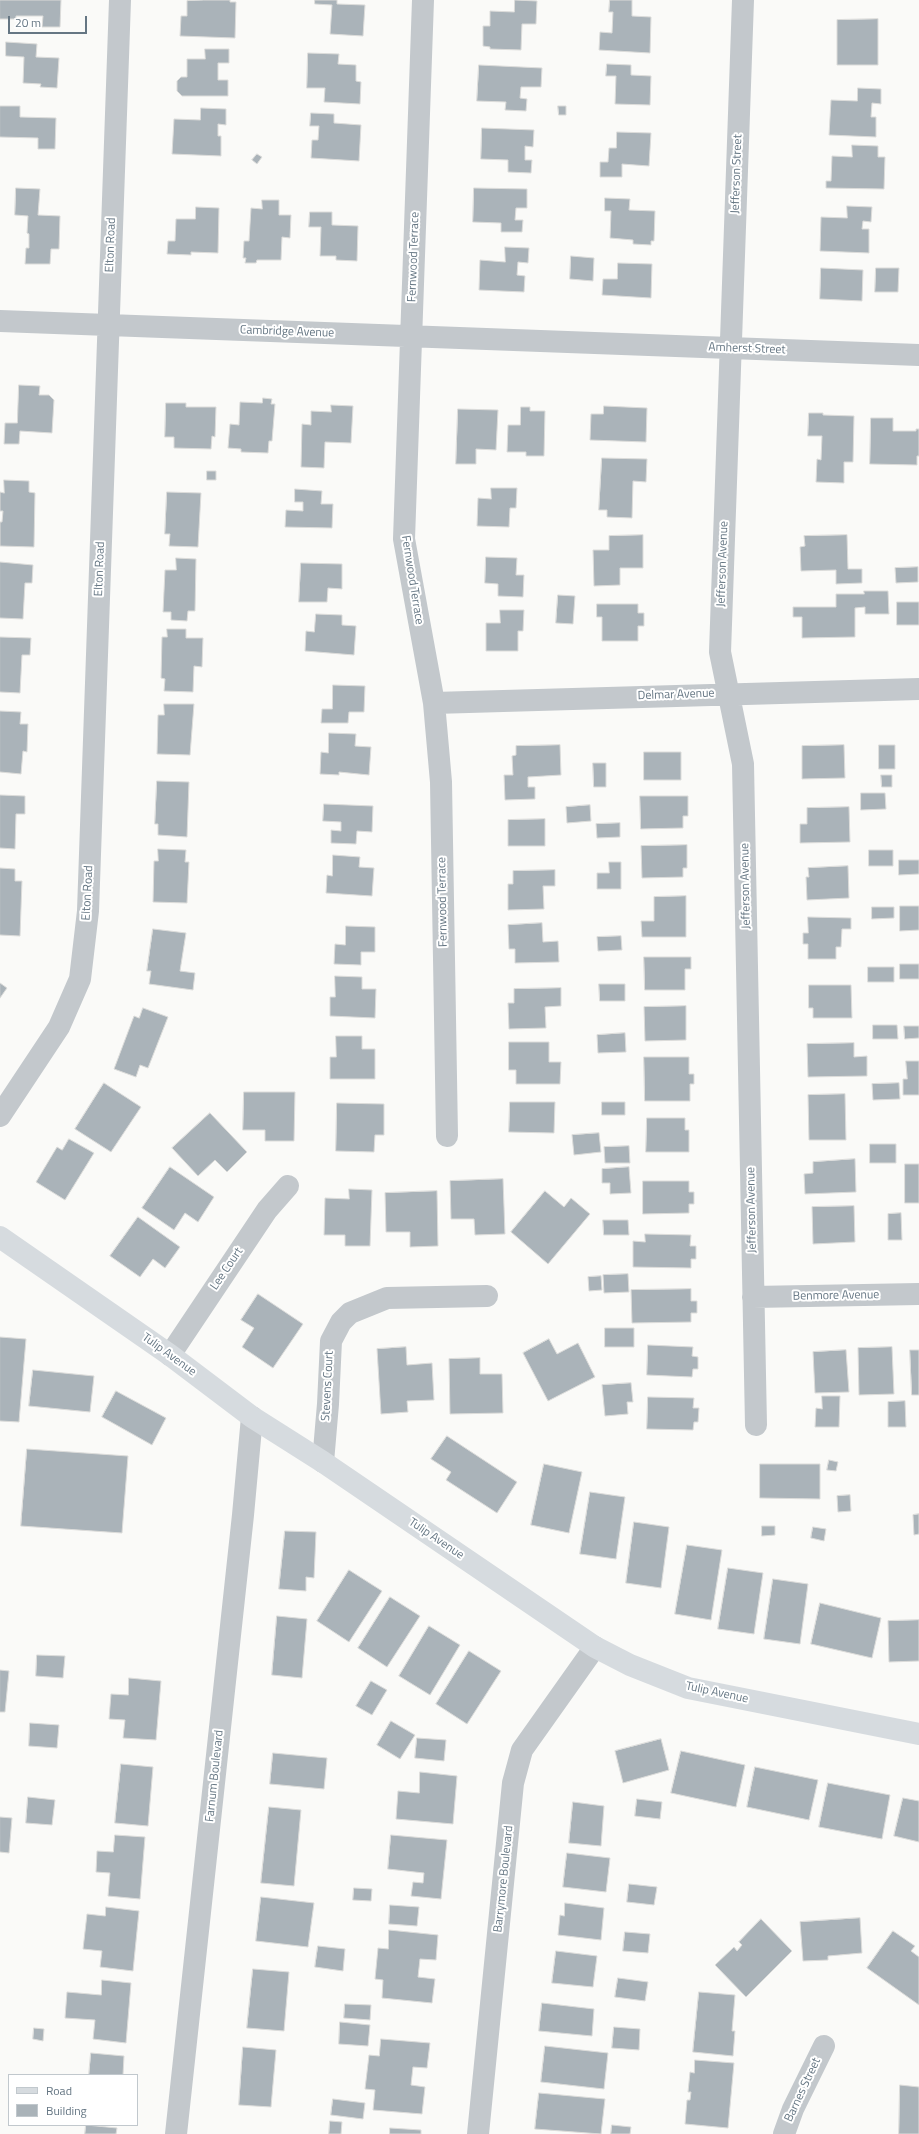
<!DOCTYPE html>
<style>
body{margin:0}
#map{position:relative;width:919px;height:2134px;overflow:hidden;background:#fafaf8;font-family:"Titillium Web",sans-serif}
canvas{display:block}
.legend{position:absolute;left:8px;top:2074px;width:130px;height:52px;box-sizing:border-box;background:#fff;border:1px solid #c1c8cd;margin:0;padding:5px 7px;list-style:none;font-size:12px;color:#657683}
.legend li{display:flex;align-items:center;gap:8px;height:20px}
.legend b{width:20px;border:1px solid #c1c8cd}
.scale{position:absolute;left:8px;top:16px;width:79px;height:18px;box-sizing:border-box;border:2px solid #657683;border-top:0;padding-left:5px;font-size:12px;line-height:14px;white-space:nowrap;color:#657683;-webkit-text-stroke:3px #fff;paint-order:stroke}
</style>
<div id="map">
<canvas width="919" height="2134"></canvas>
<ul class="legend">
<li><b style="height:5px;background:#d6dbdf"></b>Road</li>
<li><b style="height:11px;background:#aab3b9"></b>Building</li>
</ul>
<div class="scale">20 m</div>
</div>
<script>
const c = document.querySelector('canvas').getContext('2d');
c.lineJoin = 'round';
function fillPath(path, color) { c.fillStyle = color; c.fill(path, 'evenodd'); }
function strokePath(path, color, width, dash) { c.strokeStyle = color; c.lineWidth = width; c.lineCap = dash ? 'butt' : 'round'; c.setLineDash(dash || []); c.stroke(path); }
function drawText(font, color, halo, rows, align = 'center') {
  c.font = font + ' "Titillium Web",sans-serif'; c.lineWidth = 4; c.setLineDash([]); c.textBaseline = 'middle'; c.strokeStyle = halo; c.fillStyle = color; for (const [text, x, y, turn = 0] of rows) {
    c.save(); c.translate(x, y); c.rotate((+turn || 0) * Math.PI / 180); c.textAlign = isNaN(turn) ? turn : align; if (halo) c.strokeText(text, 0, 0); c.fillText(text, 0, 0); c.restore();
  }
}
const building = new Path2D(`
 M0,0H61L60,27H42L43,16H16V19H0Z
 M204,0H230V2H236L235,38L180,36L181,16H187V1Z
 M315,0H337V4L365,5L363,36L330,34L332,5L315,4Z
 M515,0L537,1L536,24H522L521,50L490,49V47L483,46V26H490V11L514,12Z
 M610,0H632V16L651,17L650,53L599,50L600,32L612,33L613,12H609Z
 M878,19V65H837V20Z
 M6,42L37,44L36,57L59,58L57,88L40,87L41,84L23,83L24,57L6,56Z
 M205,49H229V63H218V80H228V96H182L177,91V81L181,77H187V59H205Z
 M308,53L339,54L338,64L356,65V81L361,82L360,104L324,102L325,88H307Z
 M607,64L631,65V75L651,76L650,105L615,104L616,76H606Z
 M479,65L542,68L541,87H521L520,98L527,99L526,111L505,110L506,102L477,101Z
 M858,88L881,89V104L872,103L871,117H876V137L829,135L831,100L857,101Z
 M0,106H20V117L56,118L55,149H38V138L0,137Z
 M558,106H566V115H559Z
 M201,108L226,109V125L218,124V136H221V156L172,154L174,119L200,120Z
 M311,113L334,114V123L361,125L359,161L311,158L312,140H318L319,126H310Z
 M482,128L534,130L533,147L525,146V160H532L531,173L508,172V160L481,159Z
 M617,132L651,133L649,166L622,164V177H600V162H608L609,148H616Z
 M852,145L878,146V157H885L884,189L826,188V181H831L832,156L852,157Z
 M257,154L262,157L257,164L252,160Z
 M16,188L40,189L38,215L60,216L59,249H51L50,264H25L26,248H29V234L27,233L28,216L15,215Z
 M474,188L527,189V208H516L515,220H523L522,232H501V223L473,222Z
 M605,198L630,199L629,210L655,211L654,241H651V245L633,244V240L610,238L611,211H605Z
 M262,200H279V215H291L290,238L282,237L281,260H257L256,263H245L246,258H243L244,241H249L251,208L262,209Z
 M847,206L872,207L871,222L863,221L862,229H869V253L820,251L821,217L847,218Z
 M196,207L219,208L218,253L191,252V255L167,254L168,241H175L176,219H195Z
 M310,212H332V225L358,226L357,261L336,260V256H320L321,227H309Z
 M505,247L529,248L528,263L518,262L517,275L525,276L524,292L479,290L480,260L505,262Z
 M571,256L594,258L593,281L570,279Z
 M618,263L652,264L651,298L602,295L603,279H617Z
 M821,268L863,270L862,301L820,299Z
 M876,268H899L898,292H875Z
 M19,385L40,386L39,395H49L54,400L52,433L20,431L19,444H4L5,423H17Z
 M263,398L272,399L271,404H275L272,441H269L268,453L241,452V449L228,448L230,424L239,425L240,402L262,403Z
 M166,403H186V407H216L215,437L212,436L211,449L174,448V437H165Z
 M331,405L353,406L351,443L325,442L324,468L301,467L302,424L311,425V411L331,412Z
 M604,406L647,408L646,442L590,440L591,414H603Z
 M521,407H530V411H545L544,456H526V452H507L508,425H520Z
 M458,409L498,410L496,450L476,449V464H456Z
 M809,413H823V415L854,416L853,462H844V483L816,482L817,459L821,460L822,436H808Z
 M871,418H893V431H916V429H919V456H917V465L870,464Z
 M602,458L647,459L646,482L633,481L632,518L607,517V510H599Z
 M207,471H216V480H207Z
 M4,480L29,481V492L35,493L34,547L0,546V522H2L3,511H0V492L4,493Z
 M491,488H517L516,508H510L509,527L477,526L478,498L491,499Z
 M295,489L322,491L321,504H333L332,528L285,527L286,510L303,511V502H295Z
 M167,492L201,493L198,547L169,546L170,534H165Z
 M643,535V568H620V585L594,586L593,550H609V536Z
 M847,535L848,569H862V583L836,584V570L801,571L800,547L805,546L804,536Z
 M486,557L517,558L516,575H524L523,597L498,596V584L485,583Z
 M176,558L196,559L195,611H188L187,621L171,620V612H163L165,570H176Z
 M0,562L33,565L32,583H25L23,619L0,618Z
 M301,563L342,564V589L328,588L327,602H299Z
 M918,567V582L896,583L895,568Z
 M864,591H888L889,614H865V607L855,608V637L802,638V617H793V607H836V594H864Z
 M558,595L575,596L573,624L556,623Z
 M897,602H919V625H897Z
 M597,604H638V613H644V626H638V641H602V617H597Z
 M500,610H524L523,631H518V651H486V623H500Z
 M316,614L342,615V625L356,626L354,655L305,651L306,631L314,632Z
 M167,629H186V638H203L202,667L194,666L193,692L164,691L165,679L161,678L162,637H167Z
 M0,637L31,638L30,655H22L20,693L0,692Z
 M333,685L365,686L364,712H349L348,723H321L322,709H332Z
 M164,704H194L190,755L157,754L158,715H164Z
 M0,711L21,712L20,724H28L27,752L23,751L21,774L0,772Z
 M329,733L356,734L355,746L371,747L369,775L339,772V775L320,774L321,752L328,753Z
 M560,745L561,775L528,777V787H535V799L505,800L504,775H513L512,756L516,755V746Z
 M844,745L845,778L802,779V746Z
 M879,745H895V769H879Z
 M644,752H681V780H644Z
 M593,763H606V787H594Z
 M881,775H892V787H882Z
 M157,781L189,782L187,837L158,835V824H155Z
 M861,793H885L886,809L861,810Z
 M0,795L25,796V814H16L15,849L0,848Z
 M640,796H688V816H683V828L641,829Z
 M324,804L373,806L372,832L357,831L356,844L331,843V830L341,831V822L323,821Z
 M590,805L591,821L567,823L566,807Z
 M849,807L850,842L800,843V824H807V808Z
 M545,819V846H508V820Z
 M620,823V837L597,838L596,824Z
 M687,845V868H683V877L642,878L641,846Z
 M158,849L186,850L185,862H189L187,903L153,902L154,861H158Z
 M869,850H893V866H869Z
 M333,855L360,857L359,867L374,868L372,896L326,893L327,875L332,876Z
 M899,860H919V874L899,875Z
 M609,862H621V889H597V873H609Z
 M848,866L849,898L807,900L806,877H809L808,868Z
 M0,868L15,869V881H22L20,936L0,935Z
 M555,870V886H543L544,909L508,910V884H513V871Z
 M686,896V937H642L641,921H654V897Z
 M900,906H919V930L900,931Z
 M872,907H894V918L872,919Z
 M808,917L851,918V929H842L841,947H836V959H808V944H803V933H808Z
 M542,923L543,942L558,941L559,962L515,963V949H509L508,925Z
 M346,926L375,927V952H361V965L334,964L335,944L345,945Z
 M153,929L186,933L180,971L195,973L193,990L149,984L151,971H147Z
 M621,936L622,950L598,951L597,937Z
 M644,957H691V969H685V990H645Z
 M900,964H919V979H900Z
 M868,967H894V982H868Z
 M335,976L362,977V989H376L375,1018L330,1016V997H335Z
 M0,983L7,988L0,998Z
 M599,984H625V1001H600Z
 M809,985H851L852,1018H813V1008H809Z
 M561,988V1006L545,1007L546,1028L509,1029L508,1003H514V989Z
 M686,1006V1040L645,1041L644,1007Z
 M143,1008L168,1017L148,1068L140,1065L136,1077L114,1069L134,1016L139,1018Z
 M873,1025H897L898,1039H873Z
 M904,1026H919V1038L905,1039Z
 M625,1033L626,1052L598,1053L597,1035Z
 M336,1036H362V1049H375V1079H330V1057H336Z
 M509,1042H549V1062H561L560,1084H516V1070H509Z
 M854,1043V1057L867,1056V1076L808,1077L807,1044Z
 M644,1057H689V1074H694V1084H690V1101H645Z
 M906,1061H919V1095H903V1079H907Z
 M104,1083L141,1107L111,1152L75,1129Z
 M899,1083L900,1099L873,1100L872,1084Z
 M244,1092H295L294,1141H265V1130H243Z
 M845,1094L846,1140H809L808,1095Z
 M510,1102H555L554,1133L509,1132Z
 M602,1102H625V1115H602Z
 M337,1103L384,1104V1135H375L374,1152L336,1151Z
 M210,1113L247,1152L227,1172L215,1160L198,1176L172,1148Z
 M647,1118H685V1130H689V1152H646Z
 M599,1133L601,1152L574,1155L572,1135Z
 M69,1139L94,1153L65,1200L36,1182L57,1147L62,1150Z
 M870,1144H896V1163H870Z
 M629,1146L630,1163H605L604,1147Z
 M855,1159L856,1192L805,1194L804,1174L813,1173V1162Z
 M905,1164H919V1203H905Z
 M170,1167L214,1197L198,1222L185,1213L174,1230L142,1208Z
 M629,1167L631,1193L610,1194V1183H602V1169Z
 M503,1179L505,1234L475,1235L474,1219H451L450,1181Z
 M643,1181H689V1192H694V1204H689V1213L643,1214Z
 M349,1189L372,1190L370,1246H345V1235H324L325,1198L349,1199Z
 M437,1191L438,1246L410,1247V1232H386L385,1193Z
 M545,1191L564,1207L571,1198L590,1214L548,1264L511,1232Z
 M854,1206L855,1242L813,1244L812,1207Z
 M901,1213L902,1240H888V1214Z
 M138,1217L180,1247L165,1268L153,1259L140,1277L110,1256Z
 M603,1220H628L629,1235H604Z
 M645,1234L691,1235L690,1246H696V1259H691V1268L633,1267V1241L645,1242Z
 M628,1274L629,1292L604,1293L603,1275Z
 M601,1276L602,1290L589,1291L588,1277Z
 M691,1289V1301H697V1313H691V1322L632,1323L631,1290Z
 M258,1294L303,1324L273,1368L242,1347L254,1328L241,1320Z
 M605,1328H634V1347H605Z
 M0,1337L26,1339L19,1422L0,1421Z
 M549,1339L557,1354L578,1343L595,1377L548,1401L523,1353Z
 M648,1345L693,1347L692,1356L698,1357V1369H693L692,1377L647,1375Z
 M406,1347L407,1365L432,1363L434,1400L407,1401L408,1412L381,1414L377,1349Z
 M892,1347L894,1394L859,1395L858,1348Z
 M846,1350L849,1392L815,1393L813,1352Z
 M910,1350H919V1395H912Z
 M480,1358V1374H502L503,1413L450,1414L449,1359Z
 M33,1370L94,1376L90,1412L29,1406Z
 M631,1383L633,1402H627L628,1414L605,1416L602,1385Z
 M116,1391L166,1418L152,1445L102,1417Z
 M822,1396H840L839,1427H815L816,1408L822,1409Z
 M648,1397L694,1398L693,1408H699L698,1422H694L693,1430L647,1429Z
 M905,1401L906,1427H888V1402Z
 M447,1436L517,1482L497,1513L446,1480L451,1472L431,1459Z
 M27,1449L128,1456L122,1533L21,1526Z
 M829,1460L838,1462L836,1471L827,1470Z
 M544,1464L582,1472L569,1533L531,1525Z
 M760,1464H820V1499L760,1498Z
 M590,1492L625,1497L616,1559L580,1554Z
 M850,1495L851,1511L838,1512L837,1496Z
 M919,1514V1534L914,1535L913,1515Z
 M634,1522L669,1527L661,1588L626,1583Z
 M762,1526H775V1535L762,1536Z
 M813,1527L826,1529L824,1541L811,1538Z
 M285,1531L316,1532L314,1578L306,1577V1591L279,1589Z
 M687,1545L722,1550L711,1620L675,1614Z
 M728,1568L763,1573L754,1634L718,1629Z
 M349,1570L382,1591L349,1642L317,1621Z
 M773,1579L808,1584L800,1644L764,1639Z
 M390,1597L420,1616L387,1667L358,1648Z
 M820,1603L881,1618L872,1658L811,1644Z
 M277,1616L307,1619L302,1678L272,1675Z
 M919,1620V1661L889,1662L888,1621Z
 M429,1626L460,1645L430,1695L399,1676Z
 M469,1651L501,1671L467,1724L436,1704Z
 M37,1655L65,1656L63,1678L36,1676Z
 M0,1670L9,1671L5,1712H0Z
 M129,1678L161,1681L156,1740L123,1738L125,1720L109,1719L111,1694L128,1695Z
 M371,1681L387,1690L372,1715L356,1706Z
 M391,1721L415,1735L400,1759L377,1745Z
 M30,1723L59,1725L57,1748L29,1746Z
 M417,1738L446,1740L444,1761L415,1758Z
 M661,1739L669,1770L623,1783L615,1751Z
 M681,1751L745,1765L736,1807L671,1793Z
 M273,1753L327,1758L324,1789L270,1784Z
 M121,1764L153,1767L148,1826L115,1823Z
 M755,1767L818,1780L809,1820L747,1807Z
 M420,1772L457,1776L453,1824L396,1819L398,1791L419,1793Z
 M828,1783L890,1795L882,1839L819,1827Z
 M28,1797L55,1800L52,1825L26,1823Z
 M903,1798L919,1801V1842L894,1836Z
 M637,1799L662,1802L660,1819L635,1816Z
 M573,1802L604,1806L601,1846L569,1843Z
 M269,1807L301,1810L294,1886L261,1883Z
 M0,1817L12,1818L9,1853L0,1852Z
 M115,1835L145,1837L140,1899L108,1896L110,1873L96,1872L97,1851L113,1852Z
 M391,1835L447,1840L441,1899L411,1896L413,1882L423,1883L424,1873L388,1869Z
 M567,1853L610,1858L606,1892L563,1887Z
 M629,1884L657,1887L654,1905L627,1902Z
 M354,1888L372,1889L371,1901L353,1900Z
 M261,1897L314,1903L308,1947L256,1941Z
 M565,1903L604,1908L601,1940L558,1935L560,1915L564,1916Z
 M390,1905L419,1907L417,1926L389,1924Z
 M106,1907L139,1911L133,1971L100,1967L102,1951L83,1949L87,1914L105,1916Z
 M860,1918L862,1953L828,1956V1960L803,1961L800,1922Z
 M761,1919L792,1951L746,1997L715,1965L734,1947L737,1951L742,1945L739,1942Z
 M389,1930L438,1935L436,1960L420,1959L418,1977L435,1979L432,2003L382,1998L383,1980L375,1979L378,1948L388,1949Z
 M893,1931L915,1946L911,1951L919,1957V2005L867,1968Z
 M625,1932L650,1934L648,1953L623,1951Z
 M318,1946L345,1949L343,1971L315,1967Z
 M556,1951L597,1956L593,1987L552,1983Z
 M253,1969L289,1972L284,2031L247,2028Z
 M618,1978L648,1982L645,2001L615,1997Z
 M102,1980L131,1983L126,2043L93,2039L95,2020L65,2018L67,1992L101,1995Z
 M699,1992L735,1995L732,2031H735L733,2056L693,2052Z
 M542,2003L594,2009L592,2036L539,2031Z
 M345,2004L371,2005L370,2020L344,2018Z
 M340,2022L370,2025L368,2046L339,2044Z
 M614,2027L640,2029L639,2050L612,2048Z
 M34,2028L44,2029L43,2041L33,2039Z
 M381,2039L430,2043L427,2068L413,2067L411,2085L425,2087L422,2114L373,2110L375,2090L365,2089L369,2055L379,2056Z
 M545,2046L608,2053L604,2089L541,2082Z
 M243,2047L276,2050L271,2107L239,2105Z
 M91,2053L124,2056L123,2075H89Z
 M695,2060L734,2063L728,2128L685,2124L687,2100H690L691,2092H688L690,2072L694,2073Z
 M900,2085L919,2087V2134H899Z
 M539,2093L605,2099L601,2134L535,2129Z
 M333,2099L365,2103L363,2119L331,2115Z
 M330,2121L342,2122L341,2134H329Z
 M86,2125L117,2128L116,2134H85Z
 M612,2125L631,2127L630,2134H611Z
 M390,2128L421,2130V2134H390Z`);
const minor = new Path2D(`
 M423,0L404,539L434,703L441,782L447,1136
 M743,0L720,652L743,764L756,1425
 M0,321L919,355
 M434,703L919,689
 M0,1116L59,1027L80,979L88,911L120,0
 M753,1297L919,1294
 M170,1355L267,1210L288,1186
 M323,1462L328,1404L331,1341L341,1322L350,1313L387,1298L487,1296
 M176,2134L243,1515L252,1417
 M478,2134L513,1783L522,1750L595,1647
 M784,2134L793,2109L824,2046`);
const secondary = new Path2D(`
 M0,1237L170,1355L252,1417L323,1462L595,1647L630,1665L688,1688L919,1734`);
const streetNames = [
 ["Jefferson Street",737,174,-88],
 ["Elton Road",111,245,-88],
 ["Fernwood Terrace",414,257,-88],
 ["Cambridge Avenue",287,332,2],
 ["Amherst Street",747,349,2],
 ["Jefferson Avenue",723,564,-88],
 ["Elton Road",100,569,-88],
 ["Fernwood Terrace",412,580,81],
 ["Delmar Avenue",676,695,-2],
 ["Jefferson Avenue",746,886,-91],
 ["Elton Road",88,893,-87],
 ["Fernwood Terrace",443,902,-91],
 ["Jefferson Avenue",752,1210,-91],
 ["Lee Court",227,1269,-56],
 ["Benmore Avenue",836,1296,-1],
 ["Tulip Avenue",169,1355,36],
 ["Stevens Court",328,1386,-87],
 ["Tulip Avenue",436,1539,34],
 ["Tulip Avenue",717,1693,12],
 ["Farnum Boulevard",215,1776,-84],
 ["Barrymore Boulevard",504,1879,-84],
 ["Barnes Street",803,2090,-65]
];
fillPath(building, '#aab3b9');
strokePath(building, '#dcdcda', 1);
strokePath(minor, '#c3c8cc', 22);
strokePath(secondary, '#d6dbdf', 22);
drawText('12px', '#657683', '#fff', streetNames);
</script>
